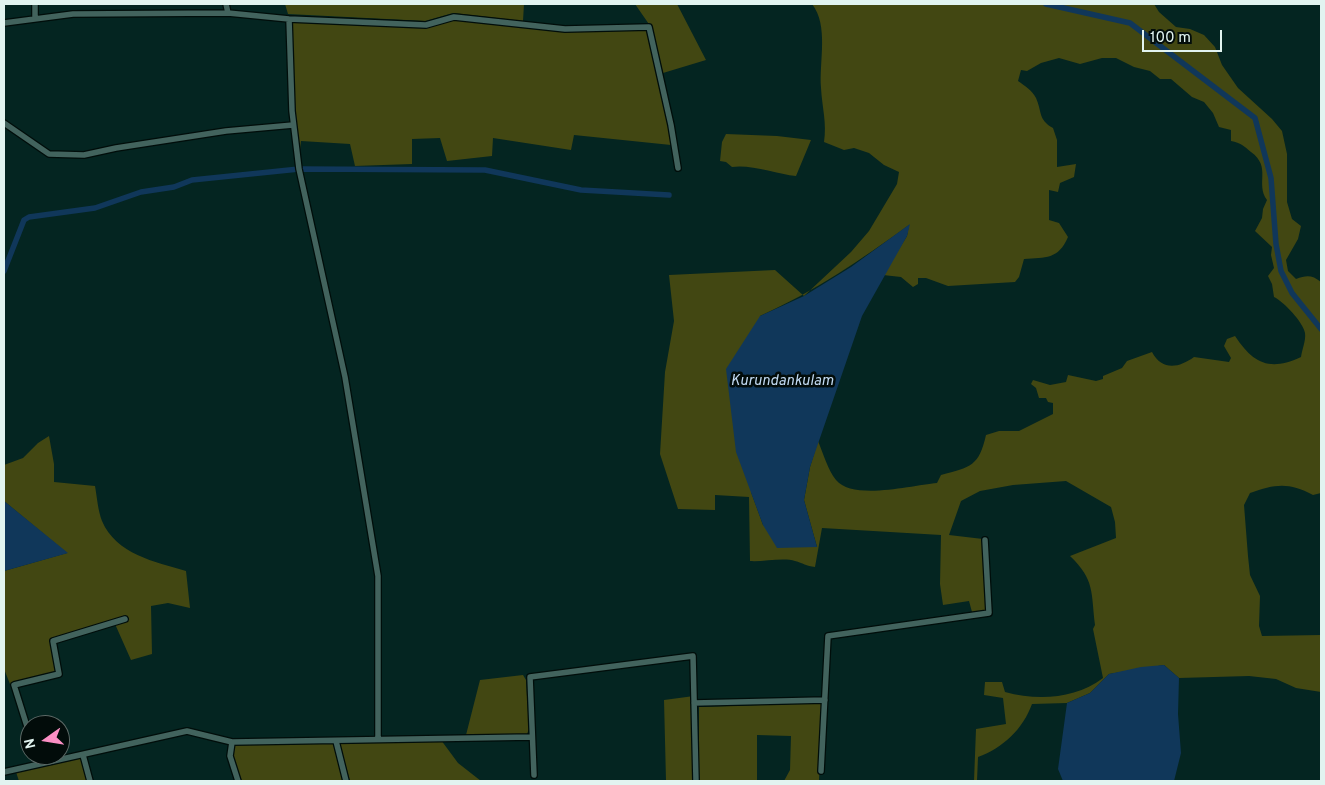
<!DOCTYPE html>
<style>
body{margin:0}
#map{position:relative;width:1325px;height:785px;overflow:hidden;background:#042521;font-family:Overpass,sans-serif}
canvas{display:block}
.frame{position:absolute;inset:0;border:5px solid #e2f4f0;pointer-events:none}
.north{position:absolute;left:20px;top:715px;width:50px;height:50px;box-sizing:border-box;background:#020c0a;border:1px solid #5c6966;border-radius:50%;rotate:257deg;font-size:14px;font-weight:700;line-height:20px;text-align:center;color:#e2f4f0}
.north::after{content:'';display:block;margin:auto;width:18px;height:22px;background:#fb8fc4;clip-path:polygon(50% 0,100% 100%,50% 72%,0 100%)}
.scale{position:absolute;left:1142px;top:30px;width:80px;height:22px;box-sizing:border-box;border:2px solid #e2f4f0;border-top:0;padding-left:6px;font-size:15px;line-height:18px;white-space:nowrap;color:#e2f4f0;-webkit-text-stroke:4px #020c0a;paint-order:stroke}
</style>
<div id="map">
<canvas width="1325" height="785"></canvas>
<div class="frame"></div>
<div class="north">N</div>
<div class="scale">100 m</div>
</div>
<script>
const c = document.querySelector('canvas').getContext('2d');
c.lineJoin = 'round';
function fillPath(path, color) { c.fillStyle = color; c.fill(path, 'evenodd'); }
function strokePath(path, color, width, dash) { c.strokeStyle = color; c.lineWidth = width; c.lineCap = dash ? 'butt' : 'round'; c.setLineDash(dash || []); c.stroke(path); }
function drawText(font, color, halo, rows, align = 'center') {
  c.font = font + ' Overpass,sans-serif'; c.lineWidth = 5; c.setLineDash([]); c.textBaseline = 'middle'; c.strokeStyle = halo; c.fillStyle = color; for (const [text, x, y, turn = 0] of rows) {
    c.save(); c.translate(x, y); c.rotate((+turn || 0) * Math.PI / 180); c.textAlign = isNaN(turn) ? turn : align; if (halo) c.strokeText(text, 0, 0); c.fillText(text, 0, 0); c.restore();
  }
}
const green = new Path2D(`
 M285,4H524L523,21L453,13L425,21L288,14Z
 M635,4H677L706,60L663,73L653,30Z
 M812,4H1154L1159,12L1176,27L1190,29L1204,35L1215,47L1222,65L1238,88L1272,119L1282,131L1287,154V202L1292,219L1301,226L1298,239L1286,260L1288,271L1296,279C1307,275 1312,275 1321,282V493L1313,495C1289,482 1275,484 1250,493L1244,505L1248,556L1250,575L1260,596L1259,626L1262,636L1321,635V692L1296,688L1276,679L1249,676L1179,678L1164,665L1109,674L1090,693L1067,703L1032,704C1023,729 1003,748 978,757L977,781H974L976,729L1006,724L1003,698L984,695L985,682H1002L1005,692C1038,701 1075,699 1103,678L1093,629L1095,625C1091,592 1095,580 1070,556L1116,538L1115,522L1111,507L1066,481L1013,485L980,491L961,501L949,535L983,539L988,611L972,612L969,601L943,605L940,584L941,535L822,528L815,567C806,566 803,563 795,561C784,557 763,562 750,561L749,497L715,495V510L678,509L660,454L665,372L674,321L669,275L775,270L804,296L851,252L869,231L897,184L899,172L884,165L869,153L854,148L844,150L824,142C827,123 822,107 821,88C819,61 829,26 812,4ZM1059,58L1080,64L1102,58H1116L1134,67L1150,71L1160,79H1171L1192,97L1204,102L1213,113L1219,127L1231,130V141C1241,143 1244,146 1251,152C1272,167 1255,184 1267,200L1263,209L1262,218L1255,231L1272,247L1271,255L1274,268L1268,276L1272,284L1274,297C1284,302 1303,322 1305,333C1306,341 1302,349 1301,357C1269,372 1253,363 1235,336L1227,339L1224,346L1231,358L1229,362L1194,357C1179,368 1162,371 1152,352L1127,361L1122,368L1103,376V379L1096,381L1068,375L1066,382L1050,385L1033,380L1031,384L1036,388L1039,398H1046L1048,402L1053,403V414L1019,431H999L986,435C979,466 971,467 941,475L937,483C913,485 853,501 836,480C828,470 823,453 818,441L810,467L804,500L817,547L763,525L751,492L760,316C817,290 859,261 909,225L907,236L883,275L901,277L913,287L918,284V278H926L948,286L1015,282L1019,277L1024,259C1046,257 1058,260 1068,237L1059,223L1049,220V190L1058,192L1060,183L1074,177L1076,164L1057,167V140L1053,128C1038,120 1042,111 1036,98C1032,90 1025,86 1018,81L1021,70L1027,71L1041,63Z
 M454,20L564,32L647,30L660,81L671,145L574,135L571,150L493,138L492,156L447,161L440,138L412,139V164L355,166L350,144L301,141L300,150H297L293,111L292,22L426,28Z
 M726,134L777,136L811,140L796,176C777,174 750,164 732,167L726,162L720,161L722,142Z
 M49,436L54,464V482L95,486C97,497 98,511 102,521C116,554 155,562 186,571L190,608L168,603L151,606L152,654L131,660L115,624L52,640L58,673L10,684L4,669V571L67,553L4,501V465L23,458L38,443Z
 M523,675L526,680L529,729L527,734L466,735L480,680Z
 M694,696L693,781H666L664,700Z
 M822,703L819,781H784L790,770L791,736L757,735V781H699V707Z
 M441,740L458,763L481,781H350L340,744L365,741Z
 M228,743L333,744L344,781H235L228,757Z
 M81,757L87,781H19L16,772Z`);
const water = new Path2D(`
 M910,224L907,236L862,316L810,467L804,500L817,547L777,548L763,525L736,452L726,369L760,316L804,296L851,267Z
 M4,501L68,553L4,571Z
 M1164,665L1179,678L1178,714L1181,753L1174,781H1063L1058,769L1067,703L1090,693L1109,674L1141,667Z`);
const canal = new Path2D(`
 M1046,4L1130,23L1255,118L1271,178L1276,244L1281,271L1292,293L1321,329
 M4,271L24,220L29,217L95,208L141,192L174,187L192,180L299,169L485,170L581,190L669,195`);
const minor = new Path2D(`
 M226,4L228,13
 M35,19V4
 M289,19L292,111L299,169L345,377L378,576V739
 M4,23L73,14L228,13L289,19L426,25L454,17L565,29L649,27L671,125L678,168
 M4,123L49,154L84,155L116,148L226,131L293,125
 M694,703L825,700
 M30,736L14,685L59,674L53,641L125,619
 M336,741L346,781
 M232,742L230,756L238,781
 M36,755L39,764
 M83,755L90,781
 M821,771L828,636L989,613L985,540
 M4,772L187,731L232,742L532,737
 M534,775L530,677L693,656L696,781`);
const waterNames = [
 ["Kurundankulam",782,382]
];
fillPath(green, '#424712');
fillPath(water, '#10375a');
strokePath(canal, '#10375a', 5.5);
strokePath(minor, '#000d0a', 8);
strokePath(minor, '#42635d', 5.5);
drawText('italic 15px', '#c2daf2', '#020c0a', waterNames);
</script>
